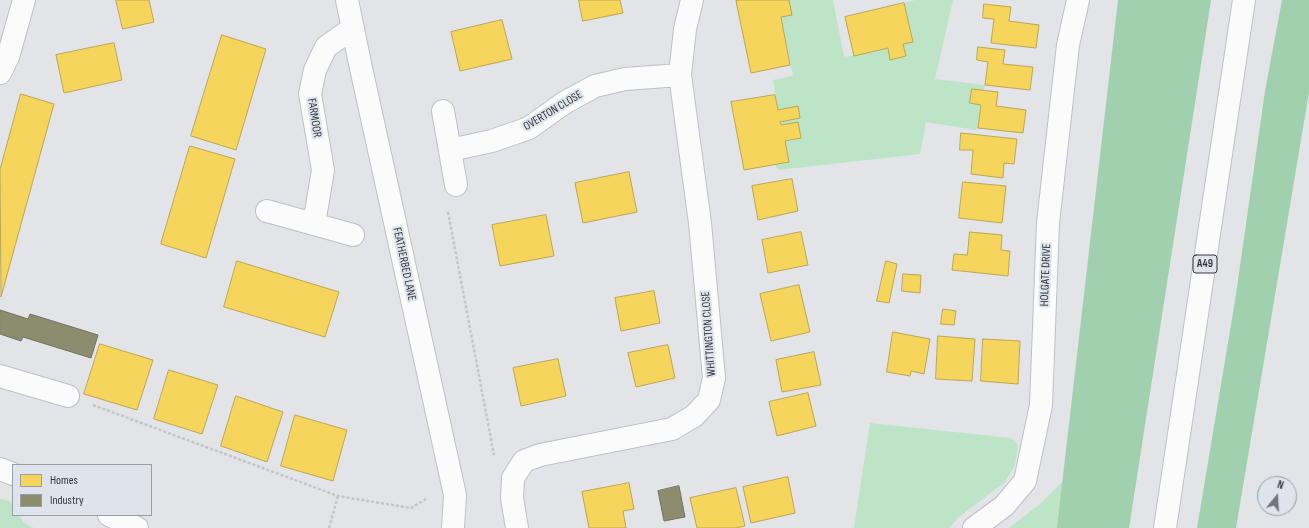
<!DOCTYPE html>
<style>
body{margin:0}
#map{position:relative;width:1309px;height:528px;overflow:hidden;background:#e2e4e8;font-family:"Sofia Sans Condensed",sans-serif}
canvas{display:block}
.legend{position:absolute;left:12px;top:464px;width:140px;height:52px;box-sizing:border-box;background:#dee3ec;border:1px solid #9a9ea5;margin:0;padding:5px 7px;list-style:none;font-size:12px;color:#35373a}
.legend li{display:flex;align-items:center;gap:8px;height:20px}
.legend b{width:20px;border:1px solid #9a9ea5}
.north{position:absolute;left:1257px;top:476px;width:40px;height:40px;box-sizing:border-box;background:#dee3ec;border:1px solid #9a9ea5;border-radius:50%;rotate:18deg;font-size:11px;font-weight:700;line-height:16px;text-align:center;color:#35373a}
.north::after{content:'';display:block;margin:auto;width:14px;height:18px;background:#727477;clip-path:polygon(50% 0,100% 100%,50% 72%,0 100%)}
</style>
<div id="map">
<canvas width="1309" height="528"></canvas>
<ul class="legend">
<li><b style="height:11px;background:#f6d55c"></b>Homes</li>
<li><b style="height:11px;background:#8c8c6e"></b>Industry</li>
</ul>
<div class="north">N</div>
</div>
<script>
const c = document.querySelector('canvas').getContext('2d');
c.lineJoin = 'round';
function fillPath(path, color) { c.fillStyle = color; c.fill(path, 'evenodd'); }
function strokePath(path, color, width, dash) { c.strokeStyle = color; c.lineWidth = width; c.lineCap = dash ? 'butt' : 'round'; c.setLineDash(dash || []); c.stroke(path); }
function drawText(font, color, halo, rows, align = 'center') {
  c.font = font + ' "Sofia Sans Condensed",sans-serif'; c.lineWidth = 4; c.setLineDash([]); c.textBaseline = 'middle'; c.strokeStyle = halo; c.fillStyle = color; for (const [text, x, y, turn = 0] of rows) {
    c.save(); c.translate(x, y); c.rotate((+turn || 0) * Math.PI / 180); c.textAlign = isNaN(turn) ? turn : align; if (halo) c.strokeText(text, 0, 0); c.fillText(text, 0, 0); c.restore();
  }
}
const green = new Path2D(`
 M789,0H833L844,57L888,48L890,59L906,56L903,44L913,42L904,3L915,0H953L935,79L985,85L984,91L972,90L970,103L981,105L978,128L976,130L926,122L920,154L778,170L775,164L789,161L785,141L800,138L781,125L780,122L799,118L778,110L773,80L793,76L781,17L792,15Z
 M870,423L1011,438L1018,445L1015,465L1005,482L959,517L949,528H854Z
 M1063,481L1057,528H1009L1040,504Z
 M0,499L10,501L13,505V515H19L24,523L34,528H0Z`);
const forest = new Path2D(`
 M1118,0H1211L1129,528H1057Z
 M1282,0H1309V92L1236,528H1197L1235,301L1265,91Z`);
const homes = new Path2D(`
 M116,0H149L154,22L123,29Z
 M579,0H620L623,13L583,21Z
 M740,0H789L792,15L781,17L790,65L751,73L736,1Z
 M904,3L913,42L903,44L906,56L890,60L888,48L854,56L845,17Z
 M984,4L1011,7L1009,21L1039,25L1036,48L991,43L994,19L983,18Z
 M502,20L512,59L460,71L451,32Z
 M222,35L266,49L236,150L191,136Z
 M114,43L122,80L64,93L56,55Z
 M978,47L1005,50L1003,64L1033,67L1030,90L985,85L988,62L977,60Z
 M972,89L998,92L996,106L1026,110L1023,133L978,128L981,105L970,103Z
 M21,94L54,104L1,297L0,170Z
 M775,95L778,110L798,106L800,118L780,122L781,125L798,122L801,138L785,141L789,162L744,170L731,102Z
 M961,133L1017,139L1014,164L1004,163L1003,178L971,174L973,150H960Z
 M190,146L235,159L206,258L161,244Z
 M629,172L637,212L583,223L575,183Z
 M792,179L798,211L758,220L752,186Z
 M963,182L1006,186L1002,223L959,218Z
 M546,215L554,256L500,266L492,225Z
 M801,232L808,265L768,273L762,240Z
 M970,232L1002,235L1001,250L1010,251L1008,276L952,270L954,254L967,255Z
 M237,261L339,292L325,337L224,307Z
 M886,261L897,264L889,303L877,301Z
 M903,274L921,275L920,293L902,291Z
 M799,285L810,332L771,341L760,294Z
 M654,291L660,323L621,331L615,298Z
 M943,309L956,311L954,325L941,324Z
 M893,332L930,339L924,374L911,371L910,376L887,372Z
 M938,336L975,339L972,381L936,379Z
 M983,339L1020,341L1018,384L981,381Z
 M100,344L153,360L137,410L84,394Z
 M668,345L675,378L636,387L628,353Z
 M814,352L821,385L782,392L776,360Z
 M558,359L566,396L521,406L513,368Z
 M169,370L218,385L202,434L154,419Z
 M808,393L816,426L777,436L769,402Z
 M236,396L283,412L267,462L221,446Z
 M295,415L347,430L333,481L281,466Z
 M788,477L795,513L751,523L743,487Z
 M629,483L634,509L623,511L626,528H589L582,492Z
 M736,488L745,526L736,528H697L690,498Z`);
const industry = new Path2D(`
 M0,310L28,319L30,314L98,335L91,358L23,337L21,341L0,334Z
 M679,486L685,517L664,521L658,491Z`);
const path = new Path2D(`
 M448,212L494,455
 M93,405L338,496L411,508L426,499
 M329,528L338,496`);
const minor = new Path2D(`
 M347,0L361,68L455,495L453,528
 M0,73L8,57L24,0
 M443,111L456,185
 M450,150L492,141L529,128L564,103L595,86L625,79L680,75
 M267,211L353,235
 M314,224L323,170L310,94L315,70L326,47L353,28
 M0,376L68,396
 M517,528L512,498L513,478L524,461L540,455L672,429L694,416L709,400L714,378L700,223L680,75L685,29L692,0
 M974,528L1004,506L1025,481L1041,405L1048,223L1068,45L1078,0`);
const major = new Path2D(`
 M0,469L13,474
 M109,515L137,528`);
const highway = new Path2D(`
 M1165,528L1244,0`);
const shields = [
 [1205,264,24]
];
const shieldNames = [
 ["A49",1205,264]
];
const streetNames = [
 ["OVERTON CLOSE",553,111,-31],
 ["FARMOOR",314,118,81],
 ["FEATHERBED LANE",404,264,78],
 ["HOLGATE DRIVE",1046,275,-88],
 ["WHITTINGTON CLOSE",709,334,-94]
];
fillPath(green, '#bde4c7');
fillPath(forest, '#a0d0ad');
fillPath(homes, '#f6d55c');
strokePath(homes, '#bca652', 1);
fillPath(industry, '#8c8c6e');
strokePath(industry, '#72725e', 1);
strokePath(minor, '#bec0c4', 24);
strokePath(major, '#bec0c4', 24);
strokePath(highway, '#bec0c4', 24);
strokePath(path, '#c4c5c6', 2.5, [3, 2]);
strokePath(minor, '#fbfbfc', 22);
strokePath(major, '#fbfbfc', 22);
strokePath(highway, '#fbfbfc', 22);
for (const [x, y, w] of shields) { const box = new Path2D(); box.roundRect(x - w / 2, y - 9, w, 18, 3); c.fillStyle = '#dee3ec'; c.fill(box); strokePath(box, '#35373a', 1); }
drawText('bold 11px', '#35373a', null, shieldNames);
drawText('12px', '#35373a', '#dee3ec', streetNames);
</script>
